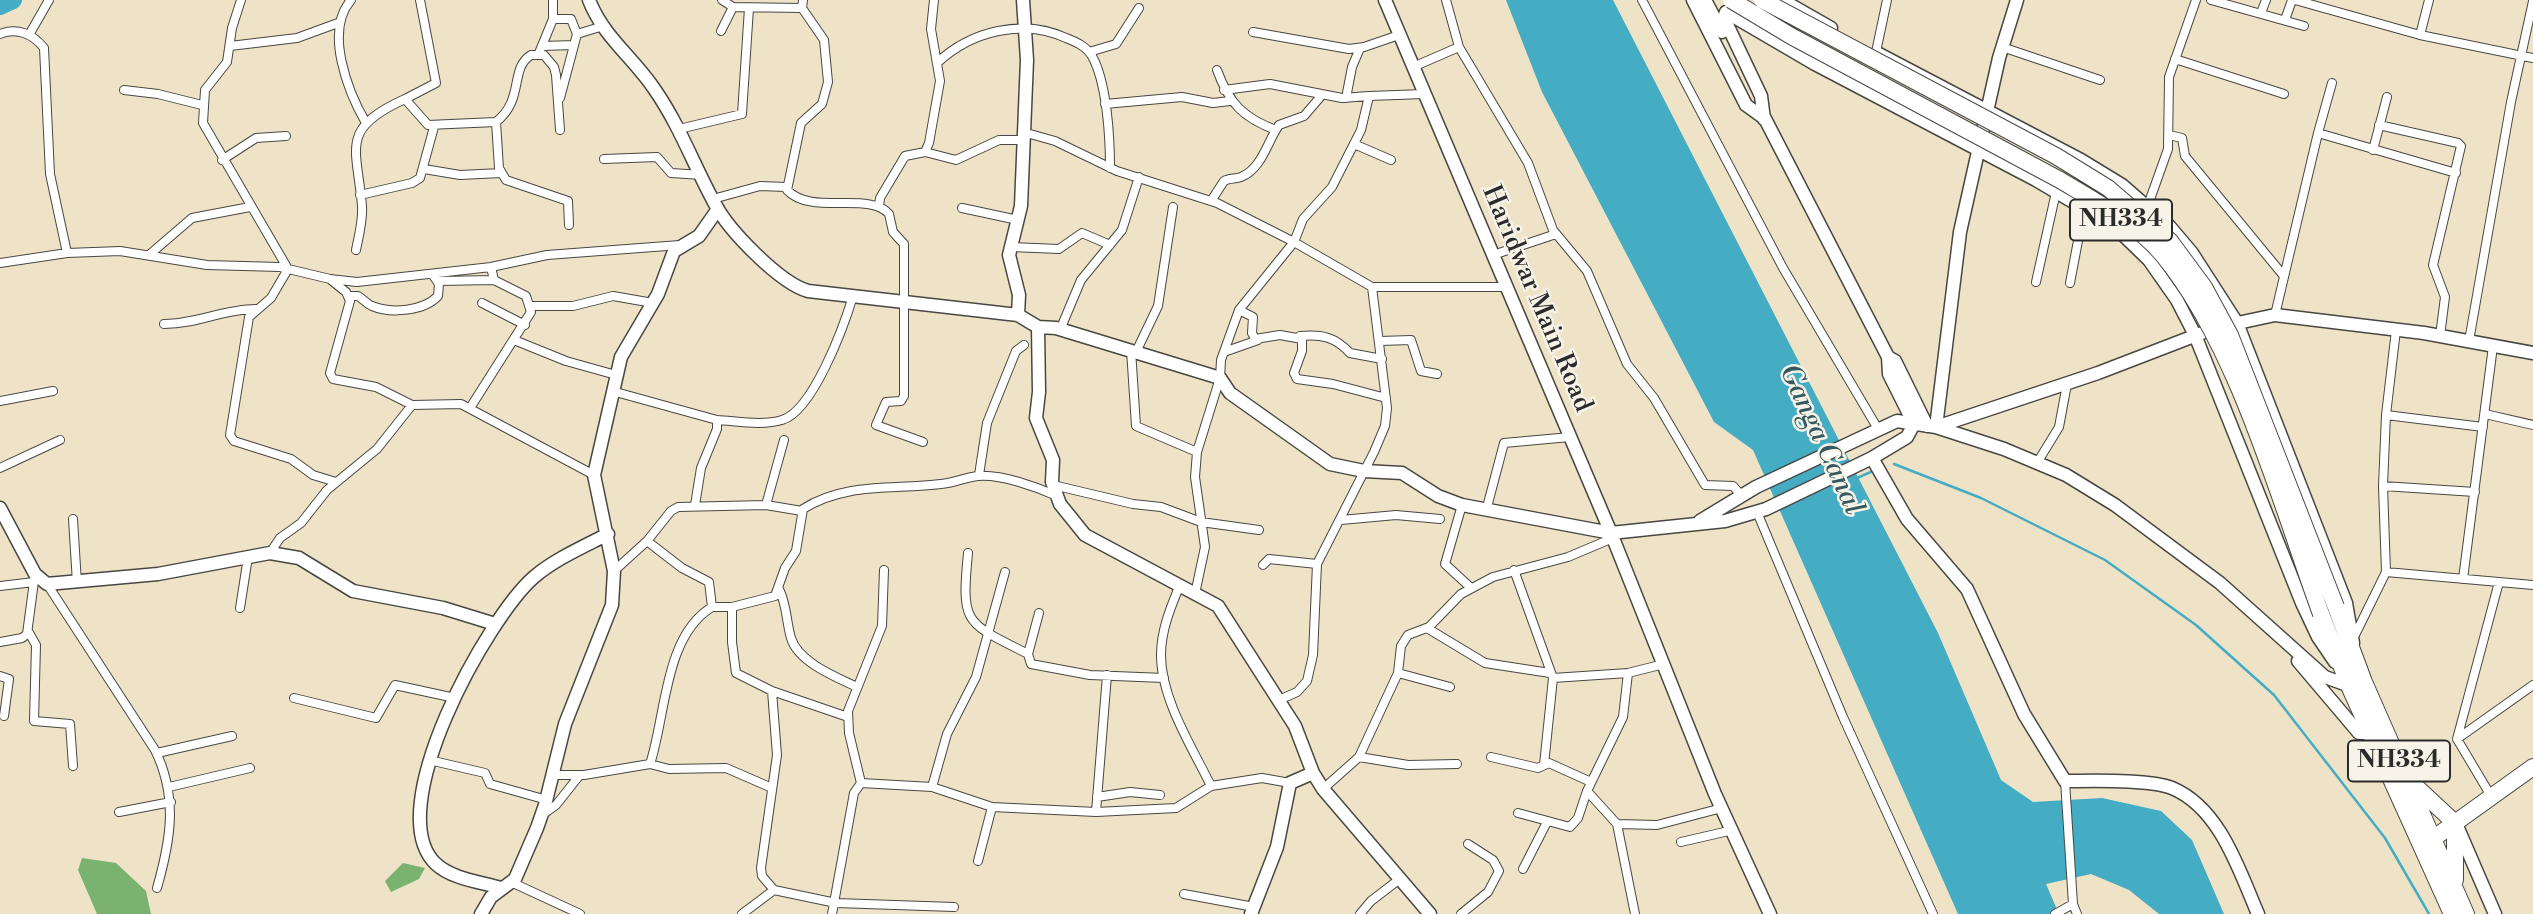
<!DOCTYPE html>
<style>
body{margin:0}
canvas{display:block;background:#eee3c7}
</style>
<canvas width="2533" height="914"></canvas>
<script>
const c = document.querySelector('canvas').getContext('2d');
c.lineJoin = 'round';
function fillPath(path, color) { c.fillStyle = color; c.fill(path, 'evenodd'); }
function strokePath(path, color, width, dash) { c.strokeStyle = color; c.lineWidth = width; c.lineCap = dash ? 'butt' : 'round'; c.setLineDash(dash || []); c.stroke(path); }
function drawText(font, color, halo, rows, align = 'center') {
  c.font = font + ' "Libre Bodoni",serif'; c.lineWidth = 5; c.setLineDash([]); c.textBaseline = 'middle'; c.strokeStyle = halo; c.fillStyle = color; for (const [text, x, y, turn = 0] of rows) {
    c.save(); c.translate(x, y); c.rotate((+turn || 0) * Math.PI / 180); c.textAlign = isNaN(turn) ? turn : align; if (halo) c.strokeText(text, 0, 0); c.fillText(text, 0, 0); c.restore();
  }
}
const forest = new Path2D(`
 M82,858L116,863L146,891L151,914H97L78,870Z
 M403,863L425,868L419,879L391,892L385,881Z`);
const water = new Path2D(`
 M1506,0H1613L1938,633L2001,780L2033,802L2102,798L2161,811L2192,840L2224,914H2159L2129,890L2091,874L2046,884L2059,914H1958L1753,450L1714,422L1542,92Z`);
const stream = new Path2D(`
 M1894,464L1981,498L2105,560L2196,625L2274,695L2385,838L2429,914
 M1857,478L1873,471`);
const river = new Path2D(`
 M0,6L13,0`);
const street = new Path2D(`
 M241,0L232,28L227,62L205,90L203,123L288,269L271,298L249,317L230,435L234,441L291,459L313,475L336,482
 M351,0C324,31 348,92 366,123
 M722,0L733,7L802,8
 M803,0L802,8L824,40L828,82L822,104L801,123L787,190C811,216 870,191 889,214L893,232L904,244V396L901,401L886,402L876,425L923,442
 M1446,0L1459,47L1528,163L1553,230L1587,271L1627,364L1654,398L1705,485L1733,486L1742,496
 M1642,0L1783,268L1878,429
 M2211,0L2304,26
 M2295,0L2420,35L2429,0
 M2261,13L2266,0
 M553,19H571L577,34L600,27
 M2285,20L2292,0
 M721,31L733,7
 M1253,32L1349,49L1364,47L1399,35
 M0,34C17,27 33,34 44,48L50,174L67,253
 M29,35L49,0
 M2420,35L2533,58
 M230,46L297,38L338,23
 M542,46L574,45
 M2002,47L2100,80
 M1089,52L1116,44L1139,8
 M1876,52L1887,0
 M539,53L553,19V0
 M2175,59L2284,94
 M937,63C971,31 1023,18 1066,38C1076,42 1086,46 1092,56C1107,83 1110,137 1110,168
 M1413,67L1459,47
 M1217,70C1229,103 1243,118 1276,130
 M124,90L158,94L202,105
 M1224,90L1270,84L1342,98L1369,96
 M560,98L577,34
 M1346,98L1352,67L1360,48
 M405,99L436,83L420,0
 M1105,104L1182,97L1213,103L1230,101
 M2379,125L2458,143L2461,146L2433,265L2445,297L2440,336
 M679,129L742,114L749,8
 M560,130L556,75L554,67L544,55H531C509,69 525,99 496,122L499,168L506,180L568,201L569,225
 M1023,132L1055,141L1117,171L1217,203L1294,242L1372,287H1507
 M2318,133L2332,83
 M2169,135L2182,138L2185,156L2283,275
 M1354,144L1391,160
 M2373,150L2387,97
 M925,152L956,160L999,140H1023
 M604,159L657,157L671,173L702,175
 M222,160L256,138L286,136
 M424,169L460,175L501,173
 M360,195L412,183L420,178L434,127
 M713,199L760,186L786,187
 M1211,201L1224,181C1229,178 1235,179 1241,177C1262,169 1268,140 1279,125L1304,116L1322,95
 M2148,205L2168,149L2169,77L2196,0
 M879,206L880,198L905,156L925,152L929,143L940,81L931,29L934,0
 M962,208L1018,220
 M1011,247L1059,249L1082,233L1110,245
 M356,250C359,235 363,221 362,206C357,147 339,129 405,99L428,125L496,122
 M149,255L192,218L250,207
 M1493,255L1556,234
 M0,263L67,253L120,251L207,265L280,267L330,279L357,282L491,267L547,255L680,245
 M331,280L346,292L350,301L330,373L333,379L376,387L412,405L461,404L594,475
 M438,281L494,280
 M2036,282L2056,192
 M2070,283L2081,225L2088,211
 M349,296H358C363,299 367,304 372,306C391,314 424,311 438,296L439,284L432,274
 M482,303L525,325
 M530,306H573L613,296L653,303
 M1239,310L1253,317L1252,333L1255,339L1280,335L1302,339V351L1294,373L1297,379L1333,384L1386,398
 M2275,315L2318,133L2456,173
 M164,324C198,324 223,309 256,309
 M1060,330L1081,280L1122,230L1139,177
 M1300,336C1322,334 1335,337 1350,353L1382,359
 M514,340L566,361L616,375
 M1380,341L1411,340L1421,371L1437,374
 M2469,341L2511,102L2533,1
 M1131,350L1136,426L1197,452
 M1136,352L1158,306L1173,207
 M1224,352L1258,340
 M612,391L717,420V429L701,468L695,505
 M0,401L53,391
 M470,408L531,312L526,296L494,280L491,267
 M2485,414L2533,425
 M2386,415L2483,427
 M717,420C737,421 762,426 782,420C813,411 844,326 853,296
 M2037,463L2059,427L2067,384
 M0,468L60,440
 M979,475L987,423L1016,351L1024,345
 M1053,485L1133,504L1161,507L1201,522L1259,530
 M2383,486L2475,492
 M766,505L784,440
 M1462,505L1445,564L1471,588
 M1486,511L1504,443L1570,437
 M1757,512L1843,717L1933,914
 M73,519L77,583
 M1341,520L1396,515L1440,519
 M647,541L682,568L709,582L712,607
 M270,553L280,538L301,523L327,490L377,449L412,405
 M968,553C961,625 965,622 1028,654L1031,664L1090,675L1164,678
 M1263,565L1269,559L1317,564
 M1514,570L1553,678L1628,673
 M614,571L647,541L671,511L678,507L766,505L802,511
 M2386,572L2533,585
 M2463,579L2493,346
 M47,584L155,750C178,797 171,839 157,888
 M0,586L34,582
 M1179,587C1170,609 1161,631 1161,655C1161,699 1192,747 1211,786
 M779,589C787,605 786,621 791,638C798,662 836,677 857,687
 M1195,594L1205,547L1195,477L1197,452L1220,378L1221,360L1239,310L1294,242L1303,219L1332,187L1361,130L1369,96L1424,94
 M732,607L775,596L785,568L796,551L803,509C845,482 894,490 941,484C954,483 966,477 978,476C1001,474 1037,487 1057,496
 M240,608L248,557
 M1427,628L1485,663L1550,673
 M28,631L36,645L34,721L70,724L73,766
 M2354,637L2386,572L2383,486L2386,415L2396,330
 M0,642L22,638L27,634L35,574
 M1028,654L1039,613
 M1664,664L1628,673L1623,717L1587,791L1617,824L1657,825L1722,808
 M1398,673L1450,687
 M0,676L9,679L4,716
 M772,691L777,755L761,868L762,876L774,890L836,903L954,907
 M294,698L376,718L395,685L455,698
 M1279,700L1297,692L1307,681L1313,655L1317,564L1374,452L1385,426L1387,408L1372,287
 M2457,739L2533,685
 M157,753L232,736
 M1359,757L1408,765L1457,764
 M1491,757L1538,768L1549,763L1591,782
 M429,760L485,773L490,784L547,800
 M650,764C666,716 664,636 712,607H732V642L736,673L772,691L848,717
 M1544,765L1553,678
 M553,775H584L650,764L669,769L726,768L772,788
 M861,783L849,733L848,711L882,626L884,570
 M169,787L250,768
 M932,787L947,734L976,677L1005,572
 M1323,789L1359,757L1398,673L1401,646L1408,635L1429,627L1461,594L1493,577L1568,557L1613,538
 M2491,796L2457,739L2499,582
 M1097,797L1130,792L1160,795
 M119,812L171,802
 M1096,812L1107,675
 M1518,813L1570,827L1578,818L1587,791
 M542,815L556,805L579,776
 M1617,824L1635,914
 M1681,842L1733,830
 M978,861L992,807
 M1523,869L1547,822
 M511,882L580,914
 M1184,894L1254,907
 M2073,904L2077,914
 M742,914L774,890
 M832,914L854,793L861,783L932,787L992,807L1096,812L1176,808L1211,786L1262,778L1290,783
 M1360,914L1371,901L1401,878
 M1461,914L1488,892L1499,871L1493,860L1468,844
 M2055,914L2073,904L2065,781`);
const secondary = new Path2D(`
 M589,0C604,38 633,57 655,90C680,126 694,166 715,204C729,231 780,283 808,291L1018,315L1038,327L1056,328L1220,378L1230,393L1330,464L1364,471L1402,473L1438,496L1462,505L1611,533L1715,794L1770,914
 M1385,0L1611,533L1725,521L1766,509L1872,458L1907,437L1914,424
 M1693,0L1746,105L1764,118
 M1705,0L1722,32
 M1782,0L1831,28
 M2017,0L1999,58L1960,232L1936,427L2098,373L2202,333
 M1877,53L2081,160L2122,185L2170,227L2192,253L2237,323L2346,603L2353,643
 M1761,111L1888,357L1889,374L1914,424
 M1764,119L1761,96L1724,18L1726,12L1815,64L2036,180L2114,226L2149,260L2177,300L2195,335L2302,603L2318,637L2335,662
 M1018,315L1019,295L1009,255L1021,206L1027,60L1023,0
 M1038,327L1039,392L1036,418L1053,460L1052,482L1060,504L1085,535L1218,606L1295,726L1313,773L1323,789L1430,914
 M2219,327L2275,315L2424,333L2533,353
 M1888,357L1895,361L1927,426
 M1872,458L1907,519L1967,589L2024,714L2065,781C2091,781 2150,779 2172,788C2220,808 2239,870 2258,914
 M0,508L35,574L47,584L158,574L270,553L299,558L353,591L443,608L495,624
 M1700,521L1756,487L1897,421L1936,427L2004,449L2066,475L2115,505L2220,583L2325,677L2353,687
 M2298,661L2359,733H2375
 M2457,826L2495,914
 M501,888C481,882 452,879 436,864C379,811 488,617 534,577C555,559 583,547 608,534
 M481,914L491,897L515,879L537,828L545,805L565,724L612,605L614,571L594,475L621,357L658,294L674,251L699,236L718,209
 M1251,914L1277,847L1290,783L1313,773`);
const highway = new Path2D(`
 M2336,607L2364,682L2466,914
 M2321,614L2350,688L2452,914
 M2411,782L2455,823V880
 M2427,843L2533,767`);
const highwayBridge = new Path2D(`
 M1731,0L1791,36L2060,180C2095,201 2136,223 2163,255C2238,346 2280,502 2321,614
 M1762,0L2056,156L2108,188L2170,241L2204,287L2230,335L2336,607`);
const shields = [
 [2121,220,102],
 [2399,761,102]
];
const shieldNames = [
 ["NH334",2121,220],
 ["NH334",2399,761]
];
const streetNames = [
 ["Haridwar Main Road",1536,299,67]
];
const waterNames = [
 ["Ganga Canal",1820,440,65]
];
fillPath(forest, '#7ab270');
fillPath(water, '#44acc3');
strokePath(stream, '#44acc3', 2.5);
strokePath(river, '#44acc3', 18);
strokePath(street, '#484742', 10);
strokePath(secondary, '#484742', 15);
strokePath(highway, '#484742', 18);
strokePath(street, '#fff', 8);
strokePath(secondary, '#fff', 12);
strokePath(highway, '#fff', 16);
strokePath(highwayBridge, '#484742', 18, []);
strokePath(highwayBridge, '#fff', 16);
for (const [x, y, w] of shields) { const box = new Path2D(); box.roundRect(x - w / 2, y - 20.5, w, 41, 5); c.fillStyle = '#f7f3e8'; c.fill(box); strokePath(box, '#2b2b2b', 2); }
drawText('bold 24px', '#2b2b2b', null, shieldNames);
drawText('26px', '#2b2b2b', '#f7f3e8', streetNames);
drawText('italic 28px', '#345860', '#f7f3e8', waterNames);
</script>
